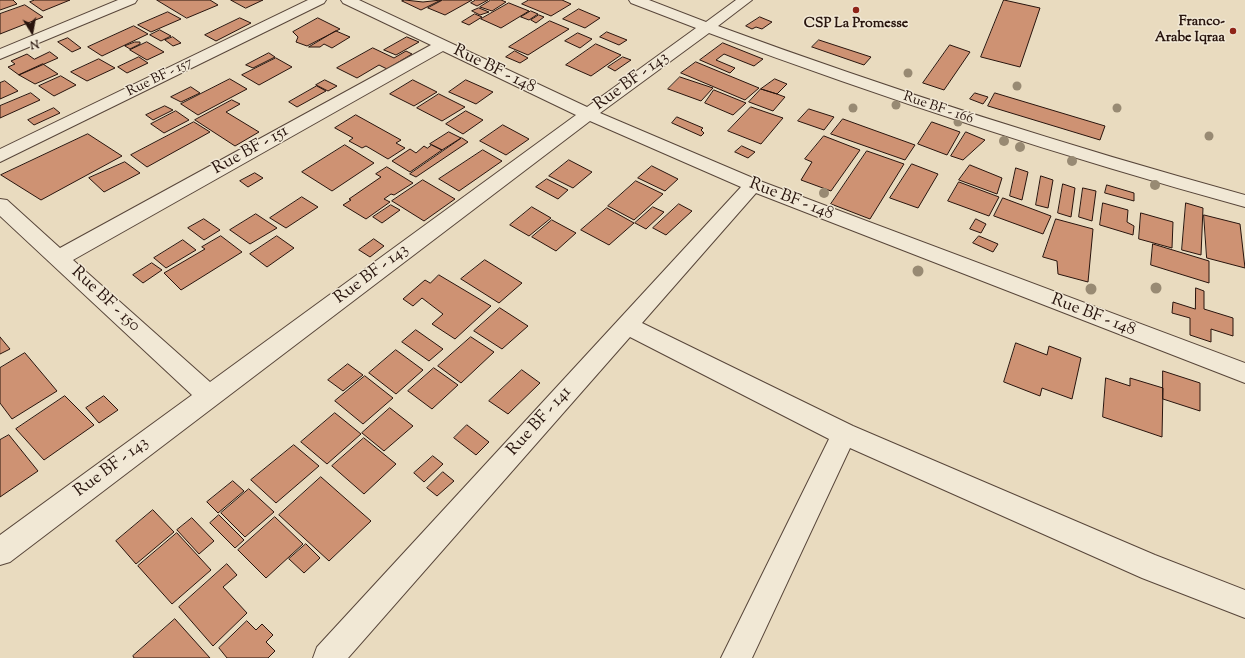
<!DOCTYPE html>
<style>
body{margin:0}
#map{position:relative;width:1245px;height:658px;overflow:hidden;background:#e9dbbf;font-family:"Sorts Mill Goudy",serif}
canvas{display:block}
.north{position:absolute;left:12px;top:12px;width:40px;height:40px;-webkit-text-stroke:3px #f1e8d5;paint-order:stroke;rotate:169deg;font-size:11px;font-weight:700;line-height:16px;text-align:center;color:#28140d}
.north::after{content:'';display:block;margin:auto;width:14px;height:18px;background:#28140d;clip-path:polygon(50% 0,100% 100%,50% 72%,0 100%)}
</style>
<div id="map">
<canvas width="1245" height="658"></canvas>
<div class="north">N</div>
</div>
<script>
const c = document.querySelector('canvas').getContext('2d');
c.lineJoin = 'round';
function fillPath(path, color) { c.fillStyle = color; c.fill(path, 'evenodd'); }
function strokePath(path, color, width, dash) { c.strokeStyle = color; c.lineWidth = width; c.lineCap = dash ? 'butt' : 'round'; c.setLineDash(dash || []); c.stroke(path); }
function drawText(font, color, halo, rows, align = 'center') {
  c.font = font + ' "Sorts Mill Goudy",serif'; c.lineWidth = 3; c.setLineDash([]); c.textBaseline = 'middle'; c.strokeStyle = halo; c.fillStyle = color; for (const [text, x, y, turn = 0] of rows) {
    c.save(); c.translate(x, y); c.rotate((+turn || 0) * Math.PI / 180); c.textAlign = isNaN(turn) ? turn : align; if (halo) c.strokeText(text, 0, 0); c.fillText(text, 0, 0); c.restore();
  }
}
const building = new Path2D(`
 M0,0H13L17,4L0,10Z
 M35,0H70L43,11L30,2Z
 M157,0H210L218,5L187,18Z
 M231,0H263L246,8Z
 M405,0L423,2L441,0L421,10L402,1Z
 M443,0H472L445,15L428,8Z
 M476,0H488L477,6L471,3Z
 M491,0H501L506,2L492,11L480,7Z
 M529,0H562L571,4L551,16L522,4Z
 M1004,0L1040,8L1020,67L981,57Z
 M509,3L529,11L501,28L481,19Z
 M25,5L43,17L0,34V14Z
 M479,8L489,12L480,15L472,11Z
 M579,9L600,18L585,28L563,19Z
 M531,11L538,14L529,20L521,17Z
 M168,12L181,19L151,32L138,25Z
 M475,14L482,17L469,25L462,22Z
 M539,15L544,17L536,23L531,20Z
 M760,17L772,22L762,29L756,27L752,29L746,26Z
 M240,18L251,23L216,41L205,35Z
 M318,18L340,29L307,46L296,42L298,37L293,32Z
 M550,21L569,29L528,55L509,47Z
 M134,26L148,34L102,56L88,47Z
 M160,30L171,36L161,41L150,35Z
 M336,31L350,37L332,48L324,44L320,47H309Z
 M607,32L627,40L619,45L600,37Z
 M578,33L592,39L580,48L565,41Z
 M173,37L181,43L173,46L165,40Z
 M407,37L419,42L396,55L384,50Z
 M68,38L81,48L72,52L58,42Z
 M819,40L871,57L864,65L812,47Z
 M135,42H140V44L130,49L125,46Z
 M147,42L164,52L147,60L130,50Z
 M723,43L763,59L754,66L724,54L716,60L735,68L730,73L700,60Z
 M596,44L621,55L591,76L566,65Z
 M950,45L970,52L944,90L923,83Z
 M373,48L394,58L406,51L412,54L387,69L379,65L357,78L337,68Z
 M515,51L528,58L520,63L506,57Z
 M50,52L58,58L19,75L8,67L15,64L11,61L27,54L34,59Z
 M269,53L275,57L253,68L246,65Z
 M139,57L148,63L127,73L118,67Z
 M623,57L631,60L615,71L608,67Z
 M276,58L292,67L259,85L242,75Z
 M99,59L115,68L87,81L71,72Z
 M696,62L759,88L745,100L681,73Z
 M43,64L58,74L35,84L19,75Z
 M61,76L76,85L54,96L39,86Z
 M680,77L713,88L701,101L668,89Z
 M230,79L247,89L198,115L181,104Z
 M775,79L787,84L777,94L761,89Z
 M325,80L337,86L328,91L316,85Z
 M413,80L437,92L414,106L390,94Z
 M466,80L493,92L476,104L449,92Z
 M5,81L18,91L0,99V83Z
 M317,86L326,91L297,107L289,102Z
 M191,87L200,93L181,102L171,97Z
 M761,89L777,94L785,97L773,111L749,102Z
 M714,90L746,103L733,115L705,103Z
 M31,93L40,100L0,118V106Z
 M975,93L988,97L983,104L970,99Z
 M995,93L1105,126L1100,140L988,106Z
 M439,94L465,107L442,121L417,108Z
 M232,100L240,104L226,112L259,132L235,146L195,120Z
 M165,106L173,110L153,120L146,115Z
 M751,107L783,118L761,144L728,131Z
 M54,108L60,113L34,125L28,120Z
 M809,109L834,117L824,130L798,121Z
 M176,111L189,120L164,133L151,124Z
 M466,111L483,120L463,134L446,124Z
 M356,115L401,140L396,143L405,148L388,159L366,146L362,148L349,141L353,138L335,128Z
 M677,117L703,128L701,130L704,133L701,136L672,123Z
 M843,119L915,145L905,160L831,134Z
 M194,122L210,132L147,167L131,155Z
 M932,122L960,132L947,155L918,144Z
 M503,125L529,139L506,155L480,141Z
 M449,132L461,138L442,150L430,144Z
 M966,132L985,140L963,160L951,156Z
 M88,134L122,156L41,200L1,175Z
 M824,136L860,150L831,191L801,180L812,162L805,159Z
 M462,138L468,142L416,177L410,174Z
 M345,145L374,163L332,191L302,172Z
 M432,145L442,150L410,172L392,161L410,149L416,153L424,146L427,148Z
 M742,146L755,152L748,158L735,152Z
 M483,150L502,161L459,191L439,179Z
 M867,151L904,164L870,219L831,204Z
 M569,160L592,172L573,188L549,176Z
 M125,162L140,173L104,192L89,178Z
 M912,164L938,174L918,208L890,198Z
 M970,165L1002,178L997,194L959,180Z
 M652,166L678,179L665,191L638,178Z
 M387,167L413,183L394,195L391,194L384,199L390,202L366,219L343,205L351,200L349,199L381,177L376,174Z
 M1016,168L1028,172L1022,200L1010,196Z
 M255,173L263,178L248,187L240,181Z
 M1041,176L1053,180L1048,208L1036,205Z
 M547,179L568,190L558,199L536,187Z
 M423,180L455,199L424,221L392,201Z
 M636,181L663,194L634,220L608,206Z
 M959,182L999,197L989,216L948,201Z
 M1063,184L1075,188L1071,217L1058,213Z
 M1107,185L1134,193V201L1105,193Z
 M1083,188L1096,191L1092,221L1079,217Z
 M302,197L318,207L286,228L270,218Z
 M1003,198L1051,216L1043,234L994,216Z
 M1103,203L1128,210L1127,222L1134,226L1133,235L1100,225Z
 M1186,203L1203,208L1201,255L1182,250Z
 M679,204L692,211L666,235L653,228Z
 M391,205L400,210L382,223L373,217Z
 M532,207L551,218L529,236L510,225Z
 M653,207L664,212L646,229L635,223Z
 M607,208L634,223L609,245L581,230Z
 M1141,213L1173,222L1172,248L1139,239Z
 M256,214L277,228L250,244L230,230Z
 M1204,215L1240,224L1245,268L1207,258Z
 M204,219L220,230L204,240L188,228Z
 M976,219L986,224L981,233L970,229Z
 M1056,219L1093,229L1088,282L1058,274L1057,261L1043,257Z
 M552,220L576,233L556,251L532,237Z
 M221,236L242,252L181,290L164,273L205,249L202,247Z
 M277,236L294,248L267,267L250,254Z
 M979,236L998,244L993,252L973,243Z
 M374,239L384,246L370,257L359,250Z
 M183,240L196,250L166,268L154,258Z
 M1153,244L1209,261V283L1151,265Z
 M485,260L522,283L499,303L461,279Z
 M152,263L162,270L143,283L133,275Z
 M439,275L491,306L455,339L432,324L443,314L422,298L413,306L403,299L425,280L430,283Z
 M1196,288L1204,291V309L1233,318V336L1211,329V342L1190,335V318L1172,313L1173,302L1195,309Z
 M500,308L528,326L502,349L474,331Z
 M416,330L443,349L429,361L402,342Z
 M0,337L10,349L0,354Z
 M471,337L494,352L461,383L438,366Z
 M1016,343L1047,355L1049,346L1081,358L1072,399L1042,388L1040,396L1004,382Z
 M396,350L423,370L396,394L369,373Z
 M25,353L57,391L12,419L0,403V368Z
 M348,364L363,375L343,391L328,380Z
 M434,368L458,385L432,409L408,391Z
 M522,370L540,383L508,414L489,401Z
 M1163,371L1200,383V411L1163,399Z
 M365,376L393,398L363,424L335,401Z
 M1106,378L1130,386V378L1163,388L1162,437L1103,417Z
 M65,396L94,425L44,460L16,429Z
 M104,396L118,410L99,423L86,408Z
 M390,408L413,426L384,451L362,433Z
 M335,413L361,434L327,464L301,442Z
 M467,425L489,442L476,455L454,438Z
 M9,435L38,471L0,497V440Z
 M364,438L396,464L364,494L332,466Z
 M294,445L319,466L276,503L251,480Z
 M433,456L443,464L424,482L414,473Z
 M443,472L454,481L437,496L427,488Z
 M321,477L371,521L329,561L279,515Z
 M233,481L244,491L218,513L207,502Z
 M249,489L274,512L245,537L221,513Z
 M153,510L174,532L136,564L116,541Z
 M219,515L244,540L235,548L210,523Z
 M275,517L303,544L266,578L238,550Z
 M192,518L214,541L199,554L177,530Z
 M177,533L211,570L172,604L138,566Z
 M306,544L320,558L304,573L289,559Z
 M227,564L237,575L223,587L247,613L213,646L179,607Z
 M175,619L210,658H134L133,656Z
 M247,621L256,630L262,624L273,635L266,642L275,651L268,658H227L219,648Z`);
const minor = new Path2D(`
 M118,0H137L135,3L0,59V49Z
 M308,0H326L324,3L0,162V149Z
 M341,0H359L587,107L696,28L631,3L629,0H649L706,22L736,0H752L718,26C892,90 1067,146 1245,195V207C1064,157 885,99 709,33L600,113L760,181L1245,363V383L756,193L642,323L853,426L1155,555L1245,590V618L1142,578L850,448L752,658H721L829,439L630,337L348,658H313L317,647L741,187L590,121L10,562L0,565V535L192,395L0,216V199L7,200L60,248L431,45L343,3ZM443,51L576,115L210,382L73,260Z`);
const trees = [
 [908,73,4.5],
 [1017,86,4.5],
 [896,105,4.5],
 [853,108,4.5],
 [1117,108,4.5],
 [958,122,4.5],
 [1209,136,4.5],
 [1004,141,5],
 [1020,147,5],
 [1072,161,5],
 [1155,185,5],
 [824,193,5],
 [918,271,5.5],
 [1156,288,5.5],
 [1091,289,5.5]
];
const markers = [
 [856,10,4,"#8f2418"],
 [1233,31,4,"#8f2418"]
];
const farPoinames = [
 ["Franco-",1225,23],
 ["Arabe Iqraa",1225,39],
 ["CSP La Promesse",856,25,"center"]
];
const farStreetnames = [
 ["Rue BF - 157",160,78,-26],
 ["Rue BF - 166",938,109,19]
];
const streetNames = [
 ["Rue BF - 148",494,70,26],
 ["Rue BF - 143",632,82,-36],
 ["Rue BF - 151",251,151,-29],
 ["Rue BF - 148",791,200,21],
 ["Rue BF - 143",372,275,-37],
 ["Rue BF - 150",105,300,43],
 ["Rue BF - 148",1093,316,21],
 ["Rue BF - 141",540,422,-48],
 ["Rue BF - 143",112,468,-37]
];
fillPath(building, '#ce9273');
strokePath(building, '#28140d', 1);
strokePath(minor, '#58463a', 2);
fillPath(minor, '#f1e8d5');
c.fillStyle = '#988a73';
for (const [x, y, r] of trees) { c.beginPath(); c.arc(x, y, r, 0, 2 * Math.PI); c.fill(); }
for (const [x, y, r, color] of markers) { const dot = new Path2D(); dot.arc(x, y, r, 0, 2 * Math.PI); c.fillStyle = color; c.fill(dot); strokePath(dot, '#f1e8d5', 1.5); }
drawText('bold 14px', '#28140d', '#f1e8d5', farPoinames, 'right');
drawText('14px', '#28140d', '#f1e8d5', farStreetnames);
drawText('17px', '#28140d', '#f1e8d5', streetNames);
</script>
